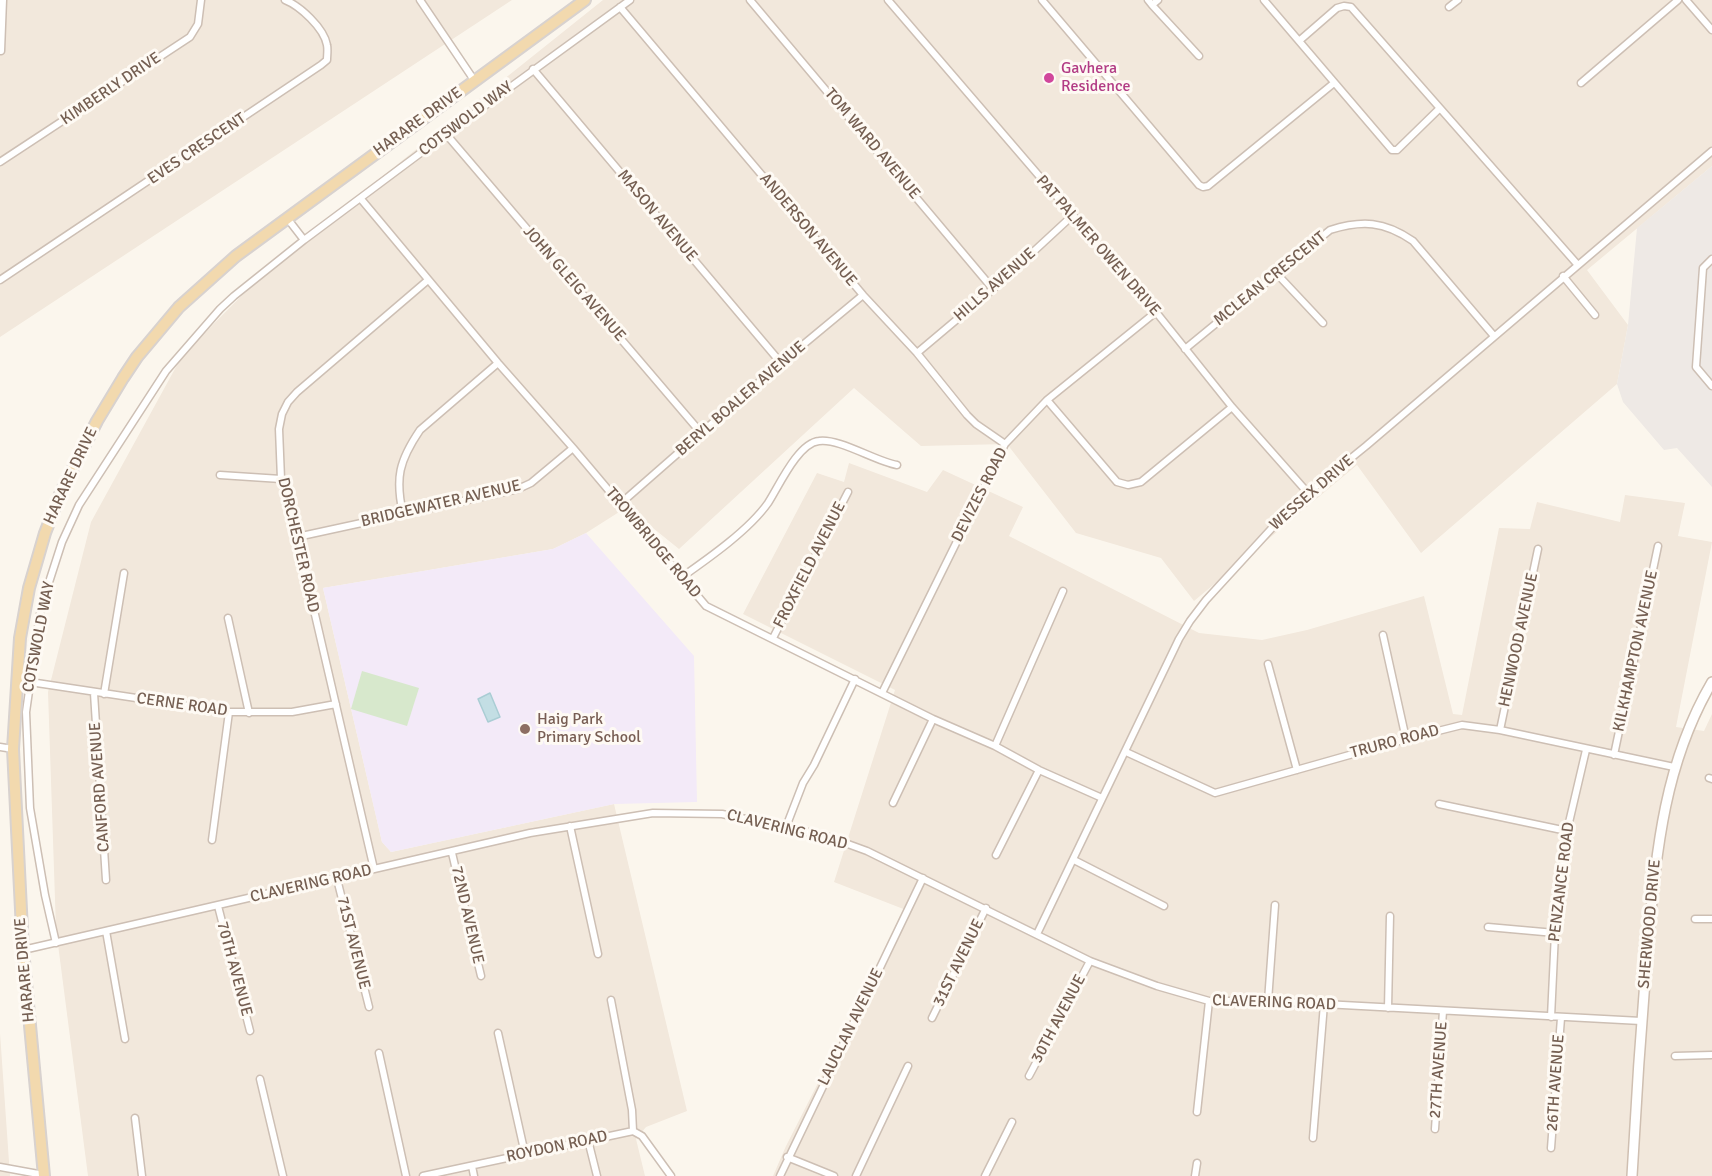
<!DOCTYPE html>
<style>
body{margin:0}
canvas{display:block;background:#fbf6ed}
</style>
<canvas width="1712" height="1176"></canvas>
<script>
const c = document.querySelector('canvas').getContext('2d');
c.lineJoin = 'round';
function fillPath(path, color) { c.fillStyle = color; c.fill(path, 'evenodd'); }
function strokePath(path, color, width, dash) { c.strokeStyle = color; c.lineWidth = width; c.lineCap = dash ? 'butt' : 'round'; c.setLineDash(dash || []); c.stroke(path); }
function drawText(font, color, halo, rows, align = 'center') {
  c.font = font + ' Signika,sans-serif'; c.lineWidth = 6; c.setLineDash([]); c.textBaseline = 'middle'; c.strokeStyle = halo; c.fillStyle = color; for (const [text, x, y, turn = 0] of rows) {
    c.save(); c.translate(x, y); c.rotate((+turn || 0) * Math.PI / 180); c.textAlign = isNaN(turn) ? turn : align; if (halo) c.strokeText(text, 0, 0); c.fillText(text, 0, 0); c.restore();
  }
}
const residential = new Path2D(`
 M0,0H512L0,337Z
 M603,0H1712V166L1587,270L1628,325L1617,384L1421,553L1357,465L1194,601L1161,558L1076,533L1007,444L921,446L854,388L679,549L627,507L586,533L553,549L323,588L382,842L391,852L614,804L687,1111L646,1127L636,1139L645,1176H88L56,929L48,692L91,522L182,356L274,263Z
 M849,463L927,492L943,470L1023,507L1009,536L1199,633L1262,640L1307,630L1424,596L1453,714L1462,715L1499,528L1530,529L1537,502L1620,522L1625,495L1685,503L1678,536L1712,542L1676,727L1704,731L1712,714V1176H773L786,1146L906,910L834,882L895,690L743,614L817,473L844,482Z
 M0,1033L10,1176H0Z`);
const industrial = new Path2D(`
 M1712,166V487L1677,448L1664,450L1623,402L1617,384L1628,325L1637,228Z`);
const education = new Path2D(`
 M586,533L694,656L697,802L614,804L391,852L382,842L323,588L553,549Z`);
const green = new Path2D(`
 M362,671L419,688L407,726L351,709Z`);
const water = new Path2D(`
 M490,693L500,717L488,722L478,699Z`);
const street = new Path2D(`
 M420,0L474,80
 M750,0L993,289
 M888,0L1156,312L1232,407L1308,493
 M1042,0L1199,185L1203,187L1208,186L1334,83
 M1148,0L1152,5L1158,0
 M1264,0L1392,150H1397L1439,109
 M1686,0L1712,30
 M1152,5L1199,56
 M620,7L863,295L917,353L967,415L976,424L1005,444
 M1449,7L1458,0
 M1299,41L1337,8L1344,6L1351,7L1577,264
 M1,51L3,0
 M533,69L781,363
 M1581,83L1678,0
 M446,134L702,434
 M0,162L190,37L198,24L201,0
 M361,199L498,363L573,448L706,606L933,719L995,746L1039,770L1102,798
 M287,218L304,240
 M1712,259L1703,268L1696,367L1712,386
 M1277,274L1323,323
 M1563,276L1595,315
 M0,280L321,65L327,60C327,55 328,50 327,45C324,28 300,6 285,0
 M1185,349L1330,230C1362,220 1384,221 1413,241L1494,336
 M917,353L993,289L1072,216
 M1047,400L1117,482L1128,485L1141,482L1232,407
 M220,475L281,479
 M620,504L781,363L863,295
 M403,514C395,478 399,461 420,430L498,363
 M297,537L518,489L531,483L573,448
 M682,577C709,558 749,530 768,503C779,486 798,443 819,441C839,438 875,461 897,465
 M228,618L249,713
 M1383,635L1406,739
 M773,638L848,492
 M1268,664L1297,770
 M30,682L229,712H292L336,704
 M94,693L106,880
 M882,693L1005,444L1047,400L1156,312
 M104,694L124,573
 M1500,730L1538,549
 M995,746L1063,591
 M0,747L13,749
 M1126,752L1215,793L1406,739L1462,725L1500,730L1674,767
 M1614,755L1658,546
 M1709,778L1712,779
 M893,803L933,719
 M1439,804L1567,831
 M570,826L598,954
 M786,827L803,783L814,765L855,679
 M212,840L229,712
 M452,853L481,976
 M996,855L1039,770
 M1074,860L1164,906
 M374,869L297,537L281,479L279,429L282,414L288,402L297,392L428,280
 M337,879L369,1007
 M218,906L250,1031
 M1695,919H1712
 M1488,927L1555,933
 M106,931L125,1039
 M1037,934L1179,639L1190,621L1206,600L1272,528L1308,493L1366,446L1712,151
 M56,943L45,895L30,808L26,712L41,607L62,542L79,505L166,371L220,309L234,296L304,240L446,134L630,0
 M23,950L530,833L653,813L722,814L826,836L867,851L1090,961L1157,986L1209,1001H1268L1641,1021
 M611,1000L632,1110L633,1131
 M1268,1001L1275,905
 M1388,1008L1390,916
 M1551,1017L1555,933L1567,831L1586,750
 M932,1018L986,908
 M498,1033L525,1154
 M379,1053L406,1176
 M1675,1056L1712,1055
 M1029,1076L1090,961
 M260,1079L283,1176
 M1197,1112L1209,1001
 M135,1118L142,1176
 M1435,1129L1443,1011
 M1313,1138L1324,1004
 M588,1140L597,1176
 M1551,1148L1561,1018
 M787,1157L834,1176
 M472,1166L474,1176
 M0,1167L44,1175
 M423,1176L633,1131L642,1136L671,1176
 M780,1176L923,878
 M856,1176L908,1066
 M985,1176L1012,1122
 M1195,1176L1197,1163`);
const secondary = new Path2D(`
 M1632,1176C1636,1102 1641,1028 1647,954C1656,858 1662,767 1712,682`);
const primary = new Path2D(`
 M44,1176L23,950L13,749L20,638L29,588L45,533L61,492L97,421L123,378L137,357L179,307L236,256L585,0`);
const markers = [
 [1049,78,6,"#d1479c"],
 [525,729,6,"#8d6e63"]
];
const hotelNames = [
 ["Gavhera",1061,69],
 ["Residence",1061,87]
];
const streetNames = [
 ["KIMBERLY DRIVE",111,89,-34],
 ["COTSWOLD WAY",466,119,-37],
 ["HARARE DRIVE",418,122,-36],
 ["TOM WARD AVENUE",872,144,50],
 ["EVES CRESCENT",197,149,-34],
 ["MASON AVENUE",657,216,50],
 ["ANDERSON AVENUE",808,230,50],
 ["PAT PALMER OWEN DRIVE",1098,246,49],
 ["MCLEAN CRESCENT",1270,279,-39],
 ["JOHN GLEIG AVENUE",574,284,49],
 ["HILLS AVENUE",995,285,-41],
 ["BERYL BOALER AVENUE",741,399,-41],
 ["HARARE DRIVE",71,476,-65],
 ["WESSEX DRIVE",1312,493,-41],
 ["DEVIZES ROAD",980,495,-63],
 ["BRIDGEWATER AVENUE",441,504,-13],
 ["TROWBRIDGE ROAD",653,543,50],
 ["DORCHESTER ROAD",298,545,77],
 ["FROXFIELD AVENUE",810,565,-63],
 ["COTSWOLD WAY",39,637,-79],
 ["HENWOOD AVENUE",1519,640,-78],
 ["KILKHAMPTON AVENUE",1636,651,-78],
 ["CERNE ROAD",182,705,8],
 ["TRURO ROAD",1395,742,-15],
 ["CANFORD AVENUE",100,787,-94],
 ["CLAVERING ROAD",787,830,14],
 ["PENZANCE ROAD",1562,882,-83],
 ["CLAVERING ROAD",311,884,-13],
 ["72ND AVENUE",467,915,77],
 ["SHERWOOD DRIVE",1650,924,-85],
 ["71ST AVENUE",353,943,76],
 ["31ST AVENUE",959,963,-64],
 ["70TH AVENUE",234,969,75],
 ["HARARE DRIVE",25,970,-95],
 ["CLAVERING ROAD",1274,1003,2],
 ["30TH AVENUE",1059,1019,-62],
 ["LAUCLAN AVENUE",851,1027,-64],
 ["27TH AVENUE",1439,1070,-86],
 ["26TH AVENUE",1556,1083,-86],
 ["ROYDON ROAD",557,1147,-12]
];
const educationNames = [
 ["Haig Park",537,720],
 ["Primary School",537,738]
];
fillPath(residential, '#f2e8dc');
fillPath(industrial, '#eee9e5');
fillPath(education, '#f3eaf8');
fillPath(green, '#d7e8cc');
fillPath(water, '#c3dee4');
strokePath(water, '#aacdd4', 1.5);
strokePath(street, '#cdbfb4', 9);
strokePath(secondary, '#cfbfb1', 12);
strokePath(primary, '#d8d2cf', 14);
strokePath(street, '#fff', 6);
strokePath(secondary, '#fff', 9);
strokePath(primary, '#f2d9ae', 10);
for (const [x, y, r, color] of markers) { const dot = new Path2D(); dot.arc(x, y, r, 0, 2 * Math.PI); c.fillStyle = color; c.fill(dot); strokePath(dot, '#fefaf4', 2); }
drawText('16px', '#b23c85', '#fefaf4', hotelNames, 'left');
drawText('16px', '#755f52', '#fefaf4', streetNames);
drawText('16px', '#785e54', '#fefaf4', educationNames, 'left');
</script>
